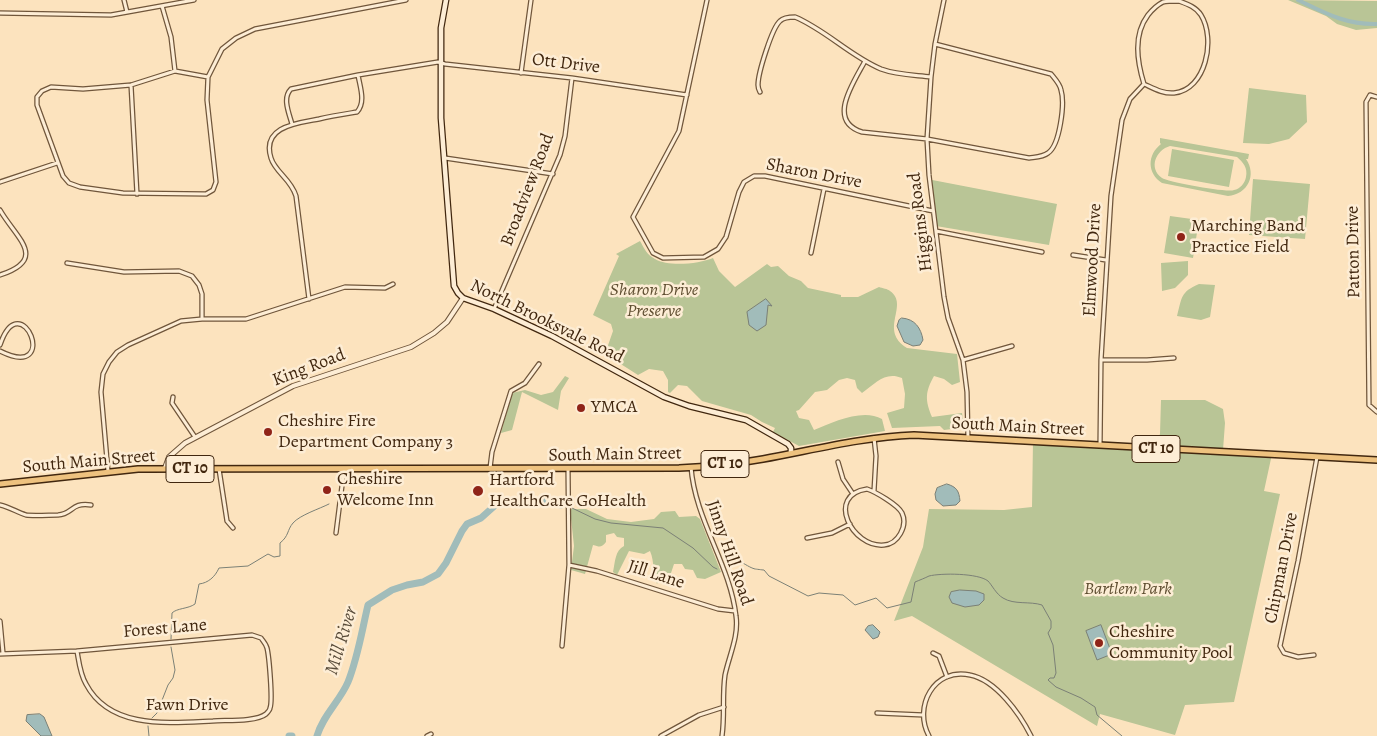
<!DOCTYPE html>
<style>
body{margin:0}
canvas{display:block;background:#fce3be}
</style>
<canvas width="1377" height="736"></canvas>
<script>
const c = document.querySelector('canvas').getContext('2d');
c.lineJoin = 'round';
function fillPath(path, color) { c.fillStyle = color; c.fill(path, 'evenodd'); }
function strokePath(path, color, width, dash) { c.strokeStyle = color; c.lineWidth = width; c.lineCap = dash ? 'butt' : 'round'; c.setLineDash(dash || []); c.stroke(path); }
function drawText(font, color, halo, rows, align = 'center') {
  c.font = font + ' Alegreya,serif'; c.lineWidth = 5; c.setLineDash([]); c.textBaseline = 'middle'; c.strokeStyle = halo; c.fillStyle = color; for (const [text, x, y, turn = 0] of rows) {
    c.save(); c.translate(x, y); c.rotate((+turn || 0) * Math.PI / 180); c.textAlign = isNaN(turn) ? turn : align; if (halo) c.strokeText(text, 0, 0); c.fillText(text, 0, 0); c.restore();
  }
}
const green = new Path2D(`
 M1288,0L1377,1V28L1356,30L1337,24L1326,16Z
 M1249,88L1306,95L1307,122L1289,139L1269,144L1243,143Z
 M1160,138L1249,154L1248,159H1246C1257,175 1248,194 1228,196L1162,183C1147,173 1147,155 1161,144L1160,143ZM1170,146L1237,157C1243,162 1248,168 1246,177C1245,183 1240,189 1234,190C1227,193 1168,182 1162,178C1148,168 1156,150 1170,146Z
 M1172,149L1234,160L1229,187L1168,176Z
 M927,179L1057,204L1049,245L936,226Z
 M1253,179L1310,184L1305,239L1249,235Z
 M1170,216L1199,220L1193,258L1164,253Z
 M640,241C644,248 647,255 655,259C668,267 699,264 713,258L719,271L735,287L767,264L771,267L778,266L789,276L801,281L808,288L841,295V297H858L879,287C882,288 888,289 890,291C910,305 878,330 907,348L957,354L960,382L952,385L944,379L934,376C925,392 925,400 932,417L962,413L963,420L960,428L944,430L940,426L892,428L887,413L904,408L905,394L902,378C885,371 876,383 862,393L857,388L855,380L847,378L839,380L827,390L815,392L799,410L796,411L799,418L809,420L814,430C833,422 863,408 882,419L885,431L799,446L773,432L775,428L762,422L751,415L702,401L687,386L678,385L670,393L668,392V380L663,371L649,369L638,375L605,354L613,331L611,324L593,315L619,256L616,254Z
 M1188,261V275L1175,288L1162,291L1161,263Z
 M1199,284L1215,285L1210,317L1201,320L1177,316C1182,298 1180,292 1199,284Z
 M565,376L569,378L561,391L558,410L522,392L512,430L501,433L512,393L525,390L541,395L553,392Z
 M1161,400H1205L1223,409L1225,423L1223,450L1272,454L1264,491L1280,494L1234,702L1185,705L1175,735L1100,714L1097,726L912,616L894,621L923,547L929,509L1004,510L1032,507L1033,441L1154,449L1160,434Z
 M570,509H586L607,519L631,522L654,519L661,512L675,511L679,517L696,516L700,519L721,572L705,579L697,578L693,570L685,569L682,564H674L671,573L661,576L657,584C652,574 655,562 650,551L644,554L629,551L617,575L613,572C615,563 615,550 624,546V538L617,537L614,533L606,535V542C601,548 600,547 593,545L585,574L571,570L574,546Z`);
const water = new Path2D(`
 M766,299L772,306L768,305L766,325L757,331L749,325L747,312Z
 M902,318C915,319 921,328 923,340L920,345L913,346L904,342L897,326L899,320Z
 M947,484C957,487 959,491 960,501L956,505L943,506L936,500L935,494L937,488Z
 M960,590L976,591L984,594V600L979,605L965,607L952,603L949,597L951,592Z
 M873,625L880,632L878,637L873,639L865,630L868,626Z
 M1101,625L1112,654L1097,660L1086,631Z
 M40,714L44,717L52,736H41L26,721L27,715Z`);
const stream = new Path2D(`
 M572,508L595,519L611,523L663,528L693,548L713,567L717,569
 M727,565C738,555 744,566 755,569C756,569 762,570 764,570L769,576L808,596L819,593L843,595L855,605L876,598L887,608L911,602L915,582C920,580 925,578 929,576C941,573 978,573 988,581C992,585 996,594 1003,598C1014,605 1030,601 1042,605L1051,621V628L1048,633L1053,645L1056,673L1054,678H1050L1048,680L1056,687L1081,698L1095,707L1097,715L1122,736
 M171,639L172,613C177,608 188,609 195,604L199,584C208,583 215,577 219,568L248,566L268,554L274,557L280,556V543C289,536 287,530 293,523C300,515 319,509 329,504
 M152,718L157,713L168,685L173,678L175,670L171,647
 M148,726L149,736`);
const canal = new Path2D(`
 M1298,0C1325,13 1346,25 1377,24`);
const river = new Path2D(`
 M289,736H292
 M317,736C323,715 340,701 348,682C358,657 362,630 368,605L392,590L407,585L423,582L438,574L446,563L462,531L467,524L481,518L500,501L530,503L546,501L561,505`);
const minor = new Path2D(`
 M124,0L127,12
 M707,0L679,131L633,217L653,253L663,258L704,257L718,249L726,237L739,192L744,182L754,176H765L933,211
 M944,0L935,44L931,77L927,139L929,175L944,297L948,318L963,360L967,392L968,439
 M1179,1C1187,4 1196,7 1201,15C1216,39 1206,90 1174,93C1163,94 1153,88 1144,84C1137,61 1133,35 1148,15C1152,10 1157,5 1163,2C1167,1 1174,1 1179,1Z
 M162,6L171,37L175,71
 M0,13L111,15L194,0
 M865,61C854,82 826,121 862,132L927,139L1029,158C1036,157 1043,157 1048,153C1060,145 1065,103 1061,90C1060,84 1055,79 1051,74L935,44
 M521,73L531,0
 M208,77L175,71L131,85L83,89L51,87L42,91L37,97V105L63,176L69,183L80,187L123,193L206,194L213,190L216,182L207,100L208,77L222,49L236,38L255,29L406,0
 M131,85L137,194
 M760,92C759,90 758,87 758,85C758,73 772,28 780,21C784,17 790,17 795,17C826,30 850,56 881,69C897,75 915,75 931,77
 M1377,97L1370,95L1366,102L1369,405L1377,412
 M292,124C289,113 282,98 291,89L358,75L438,62L445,64L572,78L687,95
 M445,158L553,174
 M0,182L57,163
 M0,210C16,238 49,259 0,275
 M936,231L1042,252
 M811,253L824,189
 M1073,255L1106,260
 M67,263L124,272L179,271L192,276L199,285L202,294V319
 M309,299L296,196C291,179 275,172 271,158C261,126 298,123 319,119C332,116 345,114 357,112C366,102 360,87 358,75
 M494,309L560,155L565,136L572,78
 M0,345C21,282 62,382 0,351
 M963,360L1012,346
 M1101,360H1147L1174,358
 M173,397L172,403L195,437
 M1100,445L1101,360L1111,196L1122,120L1130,99L1144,84
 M838,462L843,479L853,494
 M691,467C695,520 730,564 736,616C739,636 729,656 725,675C722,695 725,716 722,736
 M490,468L492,452L511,391L525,383L539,364
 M219,469L227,521L233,528
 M108,471L101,392L103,374L109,362L117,352L128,345L181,321L202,319H246L345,287L385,288L393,284
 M867,489C876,492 898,505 902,513C908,526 898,544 884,545C852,548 825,495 867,489Z
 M874,491L876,456L874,438
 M0,505C9,507 17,512 26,515C33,516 50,515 58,515C73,514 71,502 91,505
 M336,533L344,470
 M807,538L832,533L850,524
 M569,565L597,571L718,609L735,611
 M0,621L3,653
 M562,646L569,565L568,469
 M933,653L939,656L947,677
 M0,654L77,651L252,635L261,638C263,641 266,644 267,648C269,656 273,701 270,708C270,710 267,713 266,714C256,722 226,720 213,721C170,723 110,730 86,684C80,674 79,662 77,651
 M1314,655L1298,657L1284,653L1280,646L1298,561L1317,457
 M877,713L923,715
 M427,736L431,734
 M661,736L699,715L724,707
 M929,736C913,707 934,667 970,675C996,680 1020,714 1031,736`);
const tertiary = new Path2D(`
 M165,468L169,457L185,443L293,386L411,347L434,333L447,322L463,298`);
const secondary = new Path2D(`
 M446,0L441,28V118L454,286L458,293L463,298L494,309L552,336L664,397L689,406L746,420L788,444L791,448V453`);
const trunk = new Path2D(`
 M0,484L138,469L679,468C707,467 735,464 763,459C813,450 862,437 914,435L1377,460`);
const markers = [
 [1181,237,5,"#8f2418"],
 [581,408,5,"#8f2418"],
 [268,432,5,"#8f2418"],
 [327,490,5,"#8f2418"],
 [478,491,6,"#8f2418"],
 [1099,643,5,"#8f2418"]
];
const shields = [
 [1156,449,48],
 [725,464,48],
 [190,469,48]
];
const shieldNames = [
 ["CT 10",1156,449],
 ["CT 10",725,464],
 ["CT 10",190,469]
];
const streetNames = [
 ["Ott Drive",566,64,7],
 ["Sharon Drive",814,174,11],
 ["Broadview Road",528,190,-69],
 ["Higgins Road",921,222,-97],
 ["Patton Drive",1354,252,-91],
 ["Elmwood Drive",1093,260,-87],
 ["North Brooksvale Road",547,322,26],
 ["King Road",309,368,-21],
 ["South Main Street",1018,427,3],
 ["South Main Street",615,455,-1],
 ["South Main Street",89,462,-5],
 ["Jinny Hill Road",729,553,71],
 ["Chipman Drive",1282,568,-79],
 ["Jill Lane",656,575,18],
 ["Forest Lane",165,629,-5],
 ["Fawn Drive",187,706]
];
const poiNames = [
 ["Marching Band",1191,227],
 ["Practice Field",1191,248],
 ["YMCA",591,408],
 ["Cheshire Fire",278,422],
 ["Department Company 3",278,443],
 ["Cheshire",337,480],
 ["Welcome Inn",337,501],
 ["Hartford",489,481],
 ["HealthCare GoHealth",489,502],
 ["Cheshire",1109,633],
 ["Community Pool",1109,654]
];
const parkNames = [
 ["Sharon Drive",654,291],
 ["Preserve",654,312],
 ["Bartlem Park",1128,590]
];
const waterNames = [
 ["Mill River",342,641,-73]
];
fillPath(green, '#b9c596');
fillPath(water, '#a1bcba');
strokePath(water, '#7b8076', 1);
strokePath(stream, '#7b8076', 1);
strokePath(canal, '#a1bcba', 4);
strokePath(river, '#a1bcba', 7);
strokePath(minor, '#70563b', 5.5);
strokePath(tertiary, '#70563b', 6);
strokePath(secondary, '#41270f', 7);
strokePath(trunk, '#41270f', 8);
strokePath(minor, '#fdedd5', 3);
strokePath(tertiary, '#fdedd5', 4);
strokePath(secondary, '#fdedd5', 4.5);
strokePath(trunk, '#eec27f', 5);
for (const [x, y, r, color] of markers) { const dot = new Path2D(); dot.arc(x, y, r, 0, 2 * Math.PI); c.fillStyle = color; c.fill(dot); strokePath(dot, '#fdedd5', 2); }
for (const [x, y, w] of shields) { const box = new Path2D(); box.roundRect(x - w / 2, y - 13.5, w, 27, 4); c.fillStyle = '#fdedd5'; c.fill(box); strokePath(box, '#41270f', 1); }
drawText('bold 16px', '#41270f', null, shieldNames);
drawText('18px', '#41270f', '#fdedd5', streetNames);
drawText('18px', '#41270f', '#fdedd5', poiNames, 'left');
drawText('italic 18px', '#5f4e31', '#fdedd5', parkNames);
drawText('italic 19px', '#594c3a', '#fdedd5', waterNames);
</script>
